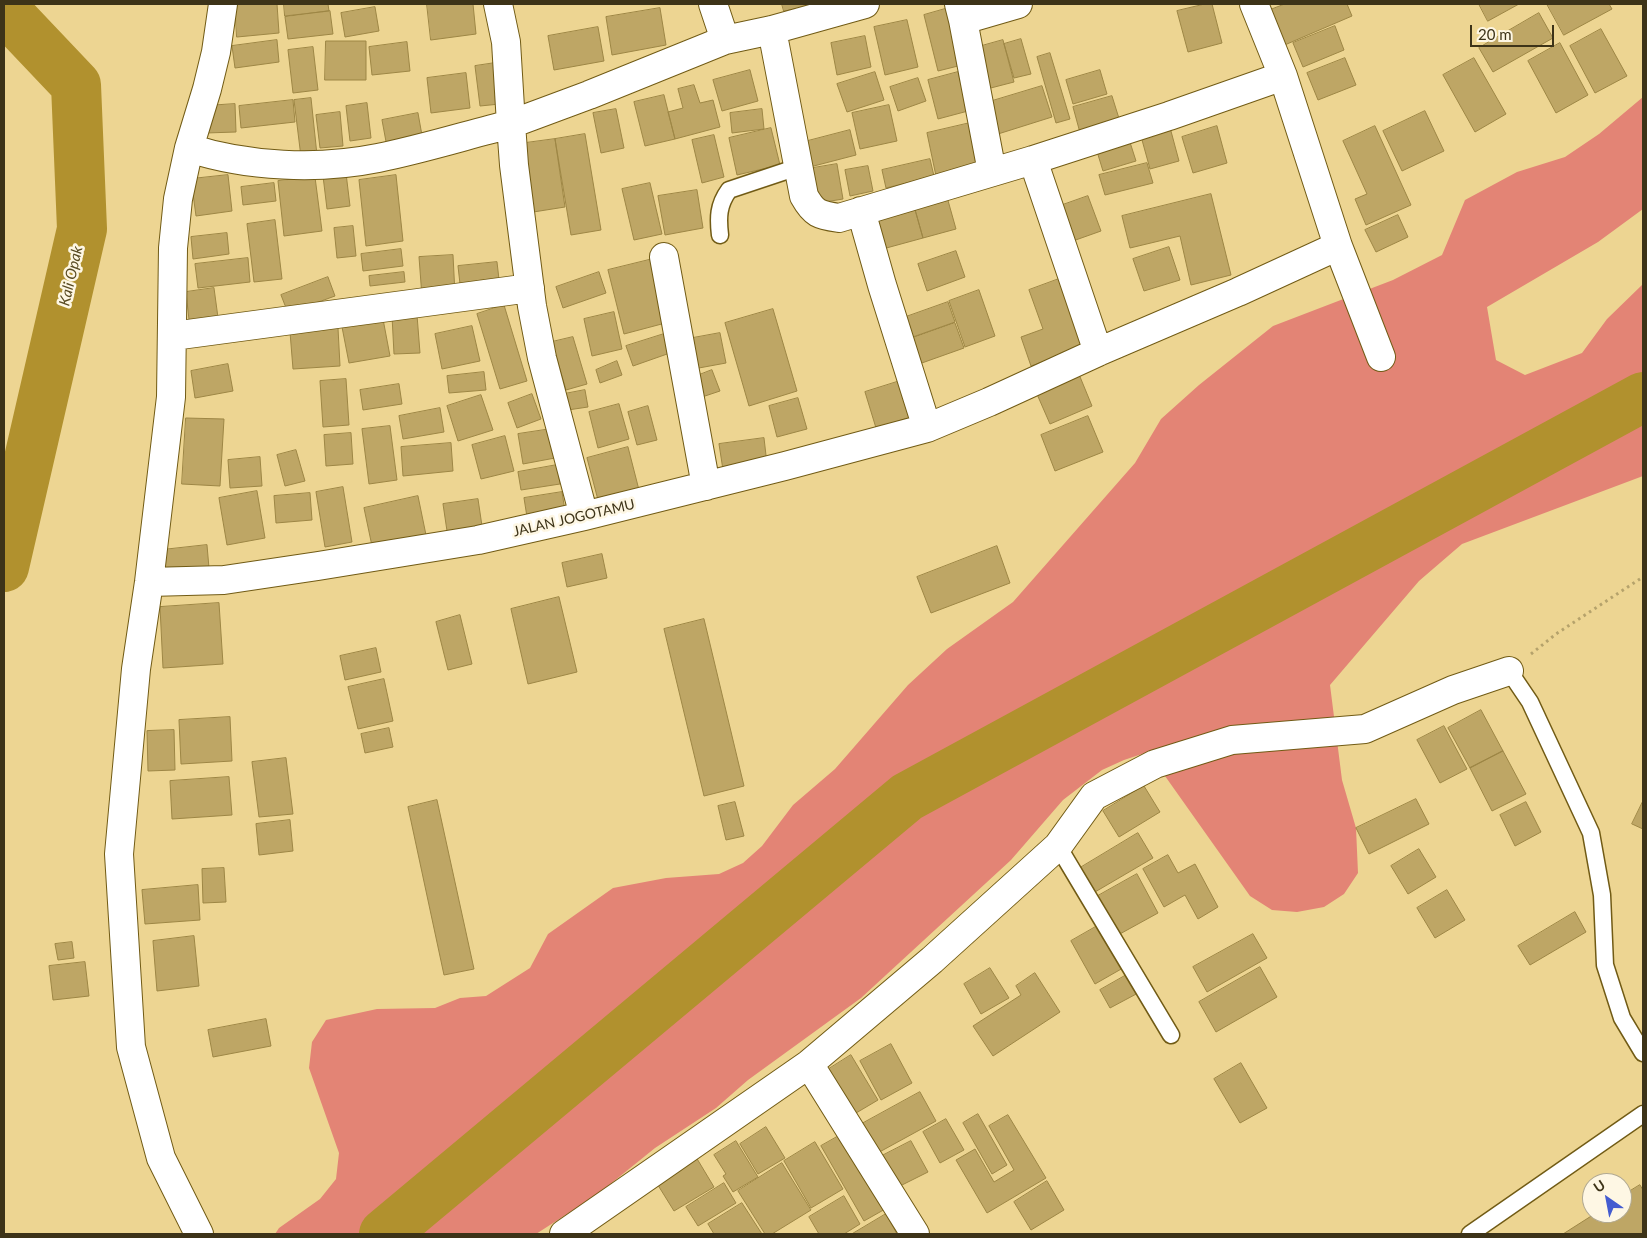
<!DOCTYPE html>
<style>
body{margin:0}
#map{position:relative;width:1647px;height:1238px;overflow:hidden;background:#edd592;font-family:Lato,sans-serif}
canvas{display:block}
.frame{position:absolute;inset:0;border:5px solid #3d3318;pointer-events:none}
.north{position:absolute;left:1582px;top:1173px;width:50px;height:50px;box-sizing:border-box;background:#fef7e4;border:1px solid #b1a992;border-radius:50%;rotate:327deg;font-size:14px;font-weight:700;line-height:20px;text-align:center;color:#3d3318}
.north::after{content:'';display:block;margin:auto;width:18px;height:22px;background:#445cd0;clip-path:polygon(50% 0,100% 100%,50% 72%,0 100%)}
.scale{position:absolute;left:1470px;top:25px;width:84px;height:22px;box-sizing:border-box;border:2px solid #3d3318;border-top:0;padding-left:6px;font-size:15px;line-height:18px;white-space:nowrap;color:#3d3318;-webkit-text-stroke:4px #fef7e4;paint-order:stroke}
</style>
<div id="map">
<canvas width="1647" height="1238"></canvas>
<div class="frame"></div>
<div class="north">U</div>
<div class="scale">20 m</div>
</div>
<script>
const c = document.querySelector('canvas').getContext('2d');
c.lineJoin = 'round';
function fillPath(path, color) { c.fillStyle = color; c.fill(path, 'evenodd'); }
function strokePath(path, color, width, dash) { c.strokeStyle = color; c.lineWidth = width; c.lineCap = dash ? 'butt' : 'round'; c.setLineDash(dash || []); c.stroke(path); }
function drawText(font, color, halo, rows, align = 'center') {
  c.font = font + ' Lato,sans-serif'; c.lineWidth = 5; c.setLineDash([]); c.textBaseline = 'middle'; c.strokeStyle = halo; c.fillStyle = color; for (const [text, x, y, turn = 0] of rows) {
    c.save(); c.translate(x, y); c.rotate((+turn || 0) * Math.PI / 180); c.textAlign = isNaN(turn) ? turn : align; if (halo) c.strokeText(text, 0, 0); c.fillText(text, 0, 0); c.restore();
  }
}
const forest = new Path2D(`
 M1643,97V209L1598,242L1487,307L1496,360L1525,375L1582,353L1607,319L1643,284V476L1462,544L1419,581L1330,685L1342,780L1356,828L1358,873L1344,894L1324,907L1297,912L1272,910L1250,896L1148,752L1124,760L1102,770L1063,800L1011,860L861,998L748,1080L716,1108L655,1148L598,1194L536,1234H275L279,1228L320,1199L336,1179L339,1153L309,1068L312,1042L326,1020L377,1009L435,1008L460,998L486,996L530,968L548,934L613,888L666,878L719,874L743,863L762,846L793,805L835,769L908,685L947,649L1013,602L1135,463L1161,419L1199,385L1273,326L1393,280L1442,255L1465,200L1517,172L1565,157L1599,134Z`);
const river = new Path2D(`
 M4,9L76,85L82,229L4,567
 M384,1234L907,797L1643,397`);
const building = new Path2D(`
 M235,4H277L279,33L237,37Z
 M284,4H328L329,11L285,16Z
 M427,4H473L476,34L431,40Z
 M782,4H816L817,5L784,11Z
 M1205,4H1212L1222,43L1188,52L1177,11Z
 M1285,4H1347L1352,16L1280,47L1265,12Z
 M1479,4H1519L1488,21Z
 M1547,4H1609L1612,9L1564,35Z
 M375,7L379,31L345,37L341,13Z
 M952,7L966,64L938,71L924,15Z
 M660,8L666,45L612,55L606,17Z
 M330,11L333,34L288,39L285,17Z
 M1539,13L1553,38L1493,72L1479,48Z
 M907,20L918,67L885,75L874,27Z
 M1335,26L1344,50L1303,67L1293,43Z
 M598,27L604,61L554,70L548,36Z
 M1601,29L1627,76L1595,93L1570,46Z
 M865,36L871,67L837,75L831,43Z
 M1021,39L1031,74L1014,78L1004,44Z
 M277,40L279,62L235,68L232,46Z
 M1003,40L1014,82L983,90L971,49Z
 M326,41H366V80H325Z
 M407,42L410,71L372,75L369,47Z
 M1560,43L1588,95L1556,113L1528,61Z
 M313,47L318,90L293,93L288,50Z
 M1050,53L1070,119L1056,123L1037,57Z
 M1345,58L1356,85L1318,100L1307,73Z
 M1474,58L1506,114L1475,132L1443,75Z
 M495,63L500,104L480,106L475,66Z
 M750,70L758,101L722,111L713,80Z
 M1100,70L1107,94L1073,104L1066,80Z
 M875,72L884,100L847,112L837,84Z
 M958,72L968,111L938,119L928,80Z
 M466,73L470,108L431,113L427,78Z
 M918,78L926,101L898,111L890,87Z
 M694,85L700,103L713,100L720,127L675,139L668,112L683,108L678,89Z
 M1042,86L1052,117L998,134L989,102Z
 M664,95L675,139L645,146L634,102Z
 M1112,96L1122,128L1082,140L1073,107Z
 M311,98L317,155L301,157L294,100Z
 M293,100L295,122L241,128L239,106Z
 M367,103L371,138L350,141L346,106Z
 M235,104L236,132L206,133L205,106Z
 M889,105L897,141L860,149L852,113Z
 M616,109L624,148L601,153L593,113Z
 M762,109L764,129L732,133L730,113Z
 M1425,111L1444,151L1402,171L1383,131Z
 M340,112L343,146L320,148L316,115Z
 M418,113L423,141L387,147L382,120Z
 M1168,120L1179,161L1150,169L1139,129Z
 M970,123L979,167L936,176L927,133Z
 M1217,126L1227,163L1193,173L1182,137Z
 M1375,126L1411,205L1366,225L1355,199L1367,194L1343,141Z
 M771,128L780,165L737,175L729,138Z
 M850,130L856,155L810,167L804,142Z
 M585,134L601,230L571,235L555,139Z
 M714,135L724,177L702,183L692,140Z
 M1128,136L1136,161L1103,171L1095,145Z
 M555,139L565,207L527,213L518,144Z
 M930,159L934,176L886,188L882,170Z
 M1147,163L1153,183L1105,195L1099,175Z
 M837,164L843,199L819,203L813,168Z
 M868,166L873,191L850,196L845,170Z
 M346,173L350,206L327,209L323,176Z
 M228,175L232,211L196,216L191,179Z
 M396,175L403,241L366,246L359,180Z
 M315,177L322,231L284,236L278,181Z
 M274,183L276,201L243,205L241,187Z
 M650,183L662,234L634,240L622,189Z
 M697,190L703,228L665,235L658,196Z
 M1211,194L1231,275L1191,285L1180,236L1130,248L1122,216Z
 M1088,196L1101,231L1070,242L1057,207Z
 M947,197L956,229L923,238L914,206Z
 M914,206L923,238L879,250L870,219Z
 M1398,215L1408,237L1376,252L1365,230Z
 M275,220L282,279L254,282L247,224Z
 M353,226L356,256L337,258L334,228Z
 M227,233L229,254L193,259L191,237Z
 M1169,247L1180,280L1144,291L1133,259Z
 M401,249L403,266L363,271L361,254Z
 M956,251L965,277L927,291L918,264Z
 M453,255L455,294L422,297L419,257Z
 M248,258L250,282L198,288L195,264Z
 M657,258L673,321L624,334L608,270Z
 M497,262L500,288L461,293L458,266Z
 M404,272L405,282L370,286L369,276Z
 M599,272L606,293L563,308L556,287Z
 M1067,276L1091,344L1031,366L1021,337L1043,329L1029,290Z
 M328,277L335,296L288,313L281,295Z
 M214,288L219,325L190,329L186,292Z
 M979,290L995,336L965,347L949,301Z
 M948,302L955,322L910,338L903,318Z
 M504,305L527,381L500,389L477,314Z
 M773,309L797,391L749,406L725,323Z
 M614,312L622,349L592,356L584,319Z
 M417,315L420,353L394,354L392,316Z
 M383,319L390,356L349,363L342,327Z
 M955,323L964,348L919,364L910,339Z
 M472,326L480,361L442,369L435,334Z
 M338,328L340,366L293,369L290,332Z
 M720,333L726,363L688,370L682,340Z
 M664,334L670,353L633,366L626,346Z
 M573,337L587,384L566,390L552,342Z
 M617,361L622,375L600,383L596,370Z
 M228,364L233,391L195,398L191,371Z
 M1076,367L1092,406L1050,424L1033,385Z
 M712,370L720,391L696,399L689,379Z
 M484,372L486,390L449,393L447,376Z
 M346,379L349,425L323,427L320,381Z
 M900,381L911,417L876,428L865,392Z
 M399,384L402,404L363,410L360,390Z
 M585,390L588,407L561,411L559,395Z
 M532,394L541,419L517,428L508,403Z
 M481,395L493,430L458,441L447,406Z
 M798,398L807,429L777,437L769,406Z
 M619,404L629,439L598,448L589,412Z
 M648,406L657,440L637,445L628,412Z
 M440,408L444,432L403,439L399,416Z
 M1088,416L1103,452L1055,471L1041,435Z
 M186,418L224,419L220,486L182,484Z
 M390,426L397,480L369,484L362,429Z
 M551,429L555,458L523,464L518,434Z
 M351,433L353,464L326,466L324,435Z
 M505,436L514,471L481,479L472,445Z
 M764,438L767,464L723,470L719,444Z
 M451,443L453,471L403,476L401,447Z
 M628,447L639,490L598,500L587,458Z
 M296,450L305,481L285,486L277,455Z
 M260,457L262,486L230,488L228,460Z
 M557,465L560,484L521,490L518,472Z
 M343,487L352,542L325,547L316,492Z
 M257,491L265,538L227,545L219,498Z
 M562,492L565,511L527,517L524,498Z
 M310,493L312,520L276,523L274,496Z
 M418,496L426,535L372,546L364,508Z
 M478,499L482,526L447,531L443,504Z
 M207,545L209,568L164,573L162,550Z
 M997,546L1010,583L931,613L917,577Z
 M602,554L607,578L567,587L562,563Z
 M559,597L577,672L528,684L511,609Z
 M219,603L223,664L163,668L160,607Z
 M460,615L472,664L448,670L436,622Z
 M704,619L744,786L704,796L664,629Z
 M376,648L381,672L345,680L340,656Z
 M384,679L393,721L358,729L348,687Z
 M1481,710L1503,751L1470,768L1448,728Z
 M230,717L232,761L181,764L179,720Z
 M1444,726L1467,769L1440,783L1417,740Z
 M389,728L393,747L365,753L361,734Z
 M174,730L175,770L148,771L147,731Z
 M1503,751L1526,794L1492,811L1470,768Z
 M286,758L293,814L259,817L252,762Z
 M229,777L232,815L172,819L170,781Z
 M1144,786L1160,812L1119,837L1103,811Z
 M1416,799L1429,824L1369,854L1356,828Z
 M437,800L474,969L444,975L408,807Z
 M1643,801V829L1632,824Z
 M735,802L744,836L726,840L718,806Z
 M1526,802L1541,832L1515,846L1500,815Z
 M290,820L293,851L259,855L256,824Z
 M1138,833L1153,858L1095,892L1080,868Z
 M1419,849L1436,877L1408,894L1391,866Z
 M1168,855L1178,873L1195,864L1218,907L1198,919L1185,895L1164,907L1143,869Z
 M224,868L226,902L203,903L202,869Z
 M1137,874L1158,913L1118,935L1096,897Z
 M198,885L200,920L145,924L142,890Z
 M1447,890L1465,920L1435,938L1417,908Z
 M1575,912L1586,932L1530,965L1518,946Z
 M1099,925L1123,968L1095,984L1071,941Z
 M1253,934L1267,958L1207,992L1193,967Z
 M194,936L199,986L157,991L153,941Z
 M72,942L74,958L58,960L55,944Z
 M85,962L89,996L53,1000L49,966Z
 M1260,967L1277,997L1216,1032L1199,1002Z
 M990,968L1009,998L981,1014L964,984Z
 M1035,973L1060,1012L993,1056L973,1026L1021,995L1016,986Z
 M1130,973L1140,992L1110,1008L1100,990Z
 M266,1019L271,1046L213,1057L208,1030Z
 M891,1044L912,1083L881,1100L860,1061Z
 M851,1055L878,1100L851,1116L824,1072Z
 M1241,1063L1267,1108L1240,1123L1214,1079Z
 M920,1092L936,1121L874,1155L858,1126Z
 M978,1114L1007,1165L992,1174L963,1123Z
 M1008,1115L1046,1178L987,1213L956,1160L975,1149L994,1182L1014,1170L989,1126Z
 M946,1119L964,1150L940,1163L923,1132Z
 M766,1127L785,1158L758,1174L740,1144Z
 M844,1133L887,1208L864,1221L821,1146Z
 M736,1141L758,1177L733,1192L723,1176L726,1174L714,1155Z
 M911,1141L928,1172L892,1190L876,1159Z
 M815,1142L843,1189L811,1208L784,1161Z
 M696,1157L714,1187L674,1211L656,1182Z
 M782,1163L811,1210L772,1234H765L738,1191Z
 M1047,1181L1064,1210L1031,1230L1014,1202Z
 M724,1183L736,1203L698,1226L686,1207Z
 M1640,1185L1643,1190V1234H1563L1596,1213H1622V1196Z
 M844,1196L860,1224L844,1234H819L809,1217Z
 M742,1203L762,1234H714L708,1224Z
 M886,1214L897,1234H852Z`);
const path = new Path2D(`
 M1531,654L1556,634L1643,577`);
const service = new Path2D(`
 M720,235C718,218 718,205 729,190L798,167
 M1509,671L1530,702L1591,833L1602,895L1605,965L1622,1018L1643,1053
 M1058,846L1171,1035
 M1470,1234L1643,1114`);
const minor = new Path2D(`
 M713,4L725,40
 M959,4L963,20L1018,4
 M1254,4L1283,76L1338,246L1381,357
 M963,20L992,172
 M772,30L804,196C814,214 819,215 839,218L1033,160L1169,116L1283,76
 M189,148C247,167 319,170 378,158C423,149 467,135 511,124L506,42L498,4
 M1033,160L1098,352
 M861,211L882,285L927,428
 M664,257L706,486
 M173,336L530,288
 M584,516L542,358L532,306L514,165L511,124L589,95L725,40L772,30L865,4
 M149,582L224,580L318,566L478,540L584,516L785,466L927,428L989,402L1098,352L1238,292L1338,246
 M809,1064L915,1234
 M199,1234L161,1158L131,1047L119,854L136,669L149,582L171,397L173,248L178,199L189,148L207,89L216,52L223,4
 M564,1234L809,1064L932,960L1058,846L1094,796L1155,764L1232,740L1365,729L1453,690L1509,671`);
const streetNames = [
 ["JALAN JOGOTAMU",574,518,-13]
];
const waterNames = [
 ["Kali Opak",71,276,-77]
];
fillPath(forest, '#e38475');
strokePath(river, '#b1912e', 50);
fillPath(building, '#bea665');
strokePath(building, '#9d8645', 1);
strokePath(service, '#715b15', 19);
strokePath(minor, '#715b15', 30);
strokePath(path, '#b5a26b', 3, [2.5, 4]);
strokePath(service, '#fff', 16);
strokePath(minor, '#fff', 28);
drawText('14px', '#3d3318', '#fef7e4', streetNames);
drawText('italic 15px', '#584a22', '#fef7e4', waterNames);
</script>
